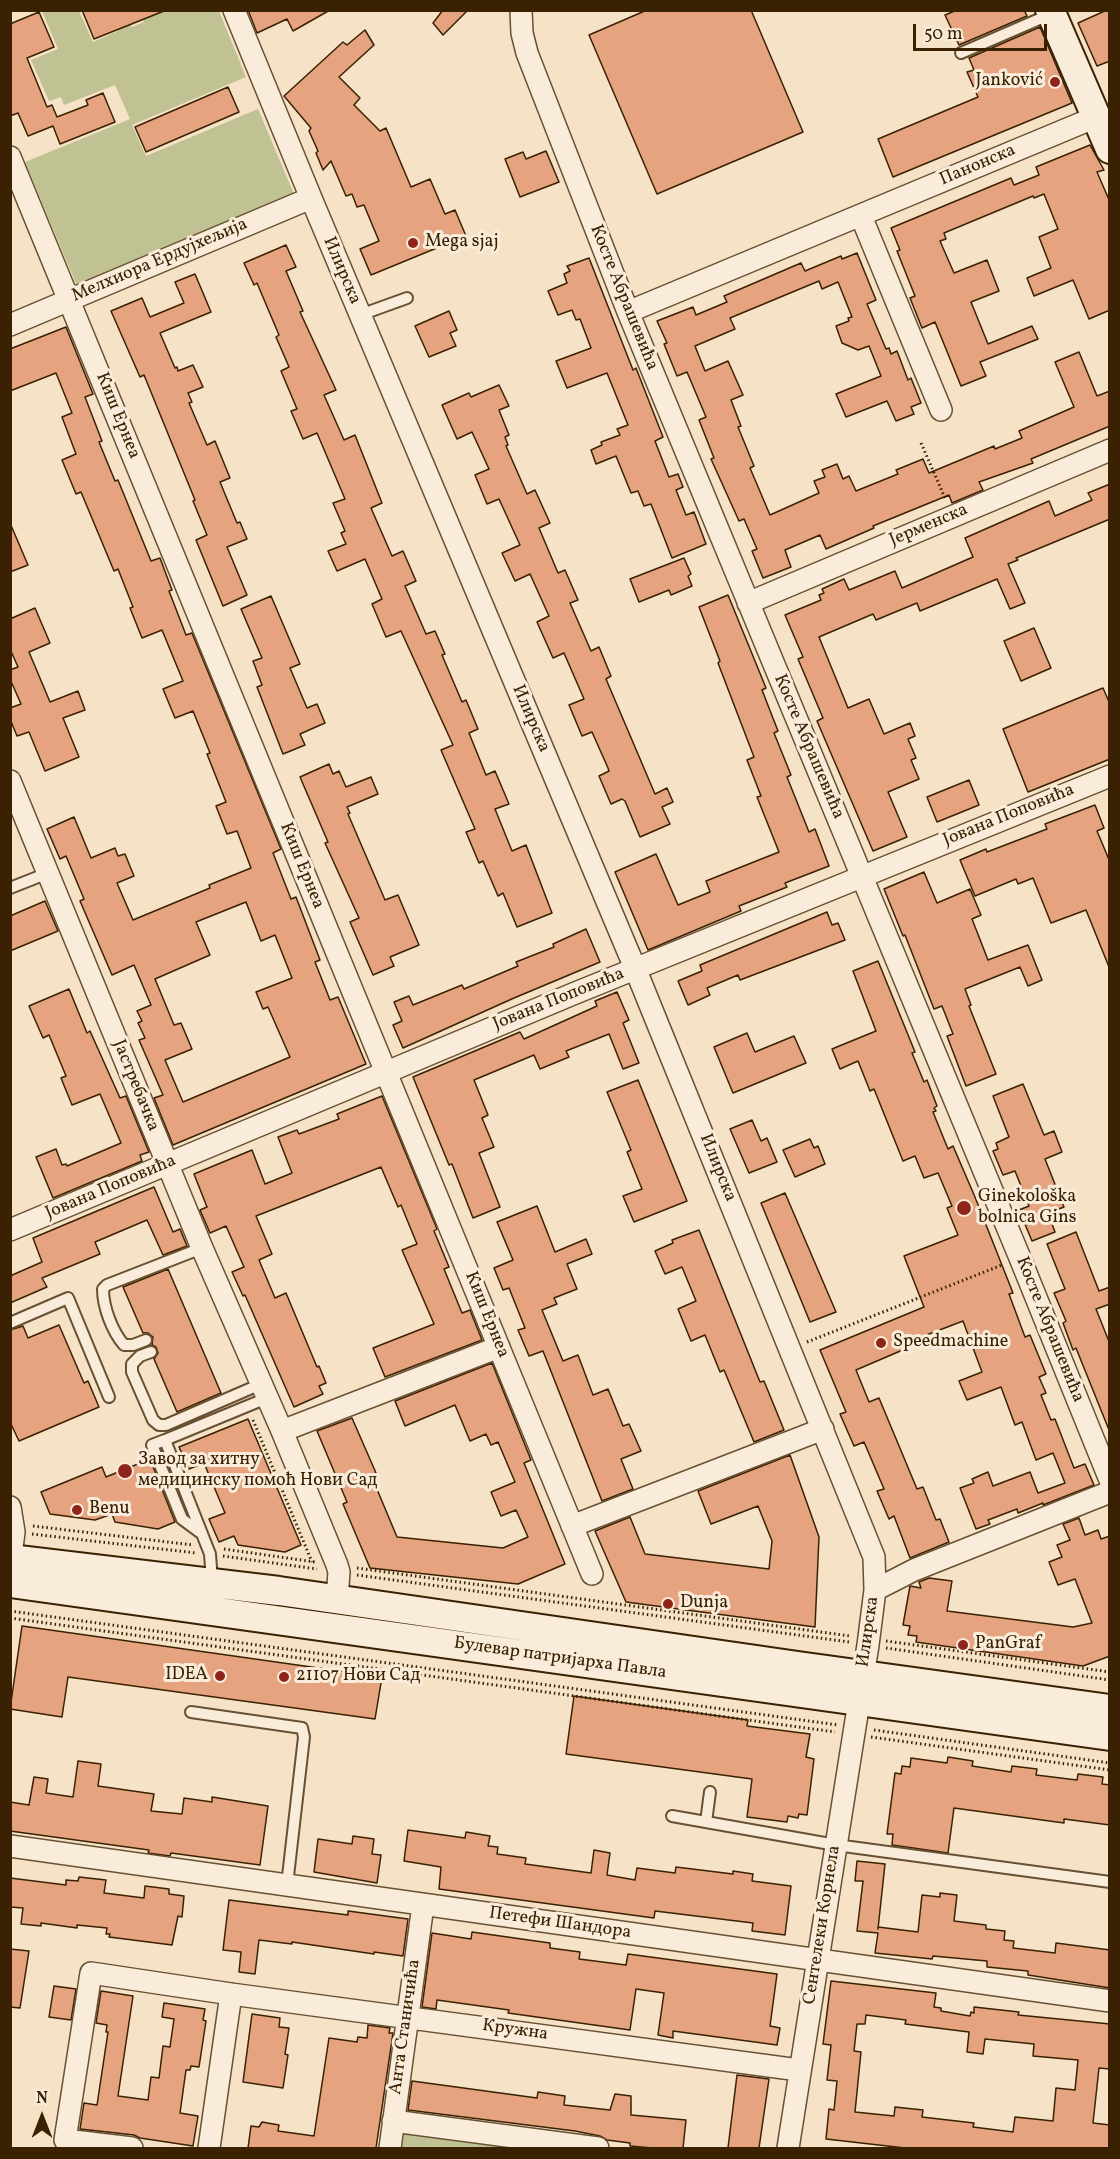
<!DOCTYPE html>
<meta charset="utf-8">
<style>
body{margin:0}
#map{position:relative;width:1120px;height:2159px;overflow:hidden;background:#f6e2c6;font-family:Vollkorn,serif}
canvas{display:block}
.frame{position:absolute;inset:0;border:12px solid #392101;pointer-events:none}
.north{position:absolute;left:12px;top:2087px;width:60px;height:60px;-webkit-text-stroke:4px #f9ecda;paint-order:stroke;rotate:0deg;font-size:16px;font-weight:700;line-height:24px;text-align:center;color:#392101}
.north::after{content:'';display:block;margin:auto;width:21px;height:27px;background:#392101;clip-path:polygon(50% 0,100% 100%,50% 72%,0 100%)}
.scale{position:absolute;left:913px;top:24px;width:134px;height:27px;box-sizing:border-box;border:3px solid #392101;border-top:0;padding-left:8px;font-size:18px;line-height:21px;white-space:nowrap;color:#392101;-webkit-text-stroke:4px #f9ecda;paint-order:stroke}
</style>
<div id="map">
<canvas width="1120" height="2159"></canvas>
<div class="frame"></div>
<div class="north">N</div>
<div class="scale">50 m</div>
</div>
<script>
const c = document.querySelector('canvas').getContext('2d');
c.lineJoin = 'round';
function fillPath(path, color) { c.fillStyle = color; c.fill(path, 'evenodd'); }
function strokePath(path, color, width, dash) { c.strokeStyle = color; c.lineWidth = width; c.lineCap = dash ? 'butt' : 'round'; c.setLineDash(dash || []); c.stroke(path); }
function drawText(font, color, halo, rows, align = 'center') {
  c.font = font + ' Vollkorn,serif'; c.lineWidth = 6; c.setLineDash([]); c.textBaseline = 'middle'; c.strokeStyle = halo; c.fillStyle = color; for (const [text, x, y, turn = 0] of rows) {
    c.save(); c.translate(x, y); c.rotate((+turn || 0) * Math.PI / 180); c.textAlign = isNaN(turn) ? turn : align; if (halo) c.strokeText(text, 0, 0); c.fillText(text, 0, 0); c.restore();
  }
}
const green = new Path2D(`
 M42,11H79L93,42L118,31L116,24L128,19L132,27L144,22L140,11H219L246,77L132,125L146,156L258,109L294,194L77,286L25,162L130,119L115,85L64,105L61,97L49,101L31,60L58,49Z
 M404,2133L528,2148H402Z`);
const building = new Path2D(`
 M82,10H164V11L94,39Z
 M248,10H330L293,31L287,19L257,33Z
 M443,10H468L443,35L433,23Z
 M647,10H751L803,132L657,194L589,35Z
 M957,10H1024L1027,16L959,45L945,15Z
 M1107,10H1110V61L1097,66L1078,23Z
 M39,12L54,47L27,58L47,107L52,105L57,117L88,105L86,100L103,93L115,122L60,144L53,126L28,136L18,113L10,116V24Z
 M1040,27L1072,103L893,177L878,139L978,97L967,72L974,70L969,58Z
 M365,30L374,45L339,77L360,98L354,105L380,131L386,128L411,187L430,179L445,214L455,210L466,236L371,275L360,249L379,241L364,205L357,207L352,194L346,196L331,161L323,170L316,153L318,151L309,131L311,128L284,96L343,42L347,45Z
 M228,87L239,112L146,152L135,127Z
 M1090,145L1104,170L1097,172L1110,202V310L1089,319L1073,280L1034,296L1027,278L1051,268L1039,237L1058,229L1044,194L1034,198L1033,196L944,233L946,239L940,241L954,273L987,260L999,291L971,302L988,344L1032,326L1038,339L980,362L986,376L961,386L935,322L922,328L910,298L915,296L897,251L900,250L891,228L1011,178L1014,185L1039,175L1036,167Z
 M546,151L559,182L520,197L505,159L523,152L526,159Z
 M286,245L296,267L286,271L303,311L300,312L336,390L324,395L344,440L355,435L382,503L371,508L392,556L403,551L416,581L405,586L426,634L435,631L445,654L442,655L462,702L466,700L478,729L469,733L486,775L495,771L509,804L495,809L512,851L526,845L552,913L517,927L503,893L498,896L483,861L479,863L466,832L475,829L441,750L453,745L401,631L386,637L372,604L382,599L365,559L337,571L328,551L346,544L341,533L345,531L333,503L345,499L317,433L303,439L291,411L297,409L281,371L289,367L276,337L279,335L257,283L254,285L244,263Z
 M857,253L876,300L867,304L886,349L889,348L891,354L897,351L908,380L911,378L921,403L911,407L914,414L896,421L887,401L846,417L836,394L881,376L869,346L858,350L842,343L836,326L849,321L848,318L852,317L838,282L822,289L819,281L730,318L735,329L695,346L705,371L728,361L743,395L731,400L741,426L738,427L754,466L750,468L770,515L819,493L814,481L825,477L822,470L837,464L843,479L849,476L856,491L898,474L896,470L923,459L929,473L994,446L995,449L1022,438L1019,431L1074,407L1055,362L1079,352L1097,396L1110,391V426L1031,459L1033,463L979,482L983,490L952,503L949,495L873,526L874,528L826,549L820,535L785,550L791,567L763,578L752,551L757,549L744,519L739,521L711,459L714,458L699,420L706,417L687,372L677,376L664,344L667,343L657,321L693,307L696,315L727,302L724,296L801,263L805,271L841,256L842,259Z
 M589,258L633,370L636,368L663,437L655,441L669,477L678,474L683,487L676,490L686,515L694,512L706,544L672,558L651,504L644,506L638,491L631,493L616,456L596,464L591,450L602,445L601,442L620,435L617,429L628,425L607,373L567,388L556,361L591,348L580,319L576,320L572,310L558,315L548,291L567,283L564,274L570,271L567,266Z
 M195,274L211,312L160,333L175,368L177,367L178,371L193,365L203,387L188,393L192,402L189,403L207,445L215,441L230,478L220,482L237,523L240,522L247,539L227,547L247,595L223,606L196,540L207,535L193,501L195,500L144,375L140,377L111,311L142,298L150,317L184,303L175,282Z
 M449,311L457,330L450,333L456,346L429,357L415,326Z
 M66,327L93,394L85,397L102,441L99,442L115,481L118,480L151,561L160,558L172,590L169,591L186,635L192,633L281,849L273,853L291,899L296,897L320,960L315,962L330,1000L338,997L366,1064L173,1145L154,1098L163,1095L139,1040L145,1038L138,1023L142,1021L137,1011L151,1005L134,965L112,975L80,901L84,899L66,856L60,859L47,829L74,817L91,858L115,848L118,856L125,854L134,876L117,883L133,920L210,888L209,885L251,868L237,831L227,834L216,806L226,802L207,754L210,753L193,711L175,718L163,689L183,681L162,630L142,638L130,608L133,607L118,569L114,571L81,492L76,494L62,460L76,454L62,417L72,413L56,373L10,391V349ZM246,902L261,941L275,935L292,978L256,992L263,1009L268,1007L290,1057L183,1102L165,1060L192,1049L181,1023L174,1025L155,979L210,955L196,922Z
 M499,385L509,406L499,410L509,435L505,437L508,445L506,446L527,494L535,490L550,523L539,528L558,573L565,570L578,600L570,603L591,651L599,647L611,676L606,679L655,794L667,788L673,802L662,807L670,824L640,837L625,801L622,799L611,804L599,776L609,771L608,768L592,732L582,736L569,705L584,699L564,653L553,658L537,622L549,616L530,574L515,581L502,553L520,545L499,499L487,504L475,475L489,469L472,432L457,439L442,405L469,393L471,397Z
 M1110,484V519L1016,558L1018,560L1008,564L1025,603L1010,609L997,579L920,611L917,603L876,620L873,614L819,637L848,708L869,699L884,734L910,723L915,736L908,739L916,758L911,760L919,779L888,792L907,837L873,851L817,721L823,718L798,659L803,657L785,615L821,600L819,595L824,593L822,589L844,579L849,590L895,571L902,588L973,557L965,538L1049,501L1055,516L1092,500L1088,493Z
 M10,523L28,565L10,572Z
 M684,558L691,574L688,576L692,586L671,595L669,590L639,602L630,579Z
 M728,595L766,688L762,690L778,731L774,733L791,775L787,777L809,832L815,829L829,866L785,883L787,887L739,906L741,911L648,950L615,872L656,854L678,905L710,892L706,881L779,852L757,797L761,796L747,760L754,757L718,663L720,661L699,607Z
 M271,596L300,664L290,668L307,708L317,704L325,723L300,734L305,745L283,754L257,687L262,685L253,661L262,658L241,609Z
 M35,608L50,643L29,652L50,702L78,691L85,710L63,718L79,757L45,771L29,732L17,736L10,719V708L21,704L10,679V670L18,667L10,649V619Z
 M1034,628L1051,668L1021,681L1004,641Z
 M1103,688L1110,704V759L1028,792L1003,729Z
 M329,764L333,774L339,771L346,787L371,777L378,794L347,807L350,813L348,814L385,900L398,895L419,945L390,957L394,966L373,975L350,922L359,918L325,843L328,842L300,777Z
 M969,780L979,805L937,822L927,797Z
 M1095,805L1104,828L1097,831L1110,862L1109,967L1086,910L1051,923L1033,878L1018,884L1016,879L975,896L960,860L986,849L987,852L1047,829L1045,824Z
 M924,872L937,903L970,889L981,915L972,919L988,960L1028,945L1042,980L1028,986L1020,967L965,989L971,1005L969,1006L996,1074L966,1086L947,1036L953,1034L942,1006L934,1009L905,935L903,936L884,889Z
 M45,901L58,931L10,951V916Z
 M827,912L832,925L838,923L845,940L740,980L738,975L707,988L710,995L688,1005L678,981L702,971L700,965Z
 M586,929L600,962L514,998L403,1048L393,1025L402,1021L394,1002L409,996L413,1005L462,985L464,989L518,966L516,962L554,947L553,944Z
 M878,961L915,1052L912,1053L924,1082L927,1080L937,1106L934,1108L936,1111L933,1112L948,1149L953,1146L975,1197L1013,1293L1009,1294L1025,1337L1030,1335L1046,1374L1039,1377L1046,1393L1041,1395L1051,1420L1055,1419L1074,1468L1085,1464L1094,1485L1043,1505V1503L1018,1513L1017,1509L988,1520L990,1524L976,1529L960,1488L974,1483L972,1479L988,1472L993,1486L1030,1472L1038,1493L1065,1483L1053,1453L1036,1460L1022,1422L1015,1425L1001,1387L967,1400L959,1381L982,1372L963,1321L903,1344L905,1349L856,1370L869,1402L879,1398L917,1489L923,1487L936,1520L940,1519L949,1542L910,1558L894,1516L889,1519L877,1491L884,1489L864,1442L854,1446L840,1414L846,1412L820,1350L924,1307L904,1256L958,1235L947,1208L952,1206L938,1173L924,1178L915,1156L903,1161L874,1089L870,1091L858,1061L840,1069L832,1049L876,1031L853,971Z
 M69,989L87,1033L90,1031L120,1098L126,1096L149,1152L140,1155L142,1161L53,1198L36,1157L56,1149L62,1165L66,1164L67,1166L121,1143L100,1094L72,1105L61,1078L66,1076L49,1035L43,1038L29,1006Z
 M617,992L629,1020L623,1023L639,1063L623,1069L609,1034L566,1051L569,1057L540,1069L534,1055L474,1080L488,1115L482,1118L494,1147L479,1153L500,1207L473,1218L452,1164L449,1165L413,1077L520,1032L524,1039L597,1006L595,1001Z
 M747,1033L755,1052L794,1036L806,1063L733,1093L714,1047Z
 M638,1080L687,1201L634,1222L623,1196L642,1189L627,1152L631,1150L607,1092Z
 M1023,1084L1044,1135L1054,1131L1062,1152L1045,1159L1064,1207L1048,1213L1055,1232L1032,1241L1019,1210L1029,1206L1015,1171L1003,1175L993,1151L998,1149L996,1143L1009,1137L993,1096Z
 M382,1096L437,1229L434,1231L449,1267L444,1269L462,1313L470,1310L482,1340L385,1377L373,1348L434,1324L402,1250L417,1244L401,1205L398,1207L381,1167L256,1216L272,1254L259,1260L275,1298L286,1293L317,1367L319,1366L326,1383L319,1386L323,1394L294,1407L245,1295L243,1296L232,1272L244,1267L226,1226L210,1233L200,1210L207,1207L194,1174L252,1150L265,1184L292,1173L278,1137L297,1130L299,1134L339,1119L337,1114Z
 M752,1120L761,1141L767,1138L777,1162L749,1173L730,1129Z
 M810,1139L814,1148L818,1146L825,1164L795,1177L783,1150Z
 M154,1187L173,1232L180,1229L187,1246L163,1255L147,1220L95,1242L100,1254L42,1278L47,1287L10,1303V1276L42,1262L33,1238Z
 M785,1193L836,1312L810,1322L761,1203Z
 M537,1206L555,1252L586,1239L592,1254L567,1264L577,1289L554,1298L557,1304L542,1310L563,1361L578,1355L593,1395L608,1389L623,1426L629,1424L641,1451L621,1459L633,1489L602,1501L543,1351L529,1356L518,1330L525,1328L509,1288L503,1290L494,1268L513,1260L497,1222Z
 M699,1230L760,1382L764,1381L784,1430L754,1442L724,1370L720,1372L705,1335L691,1341L678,1309L696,1301L682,1267L665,1274L655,1251L673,1243L672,1240Z
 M1076,1232L1099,1291L1110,1287V1304L1096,1309L1110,1344L1109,1430L1076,1348L1073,1350L1063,1323L1066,1321L1054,1293L1065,1289L1047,1244Z
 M168,1269L221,1393L177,1412L154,1359L158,1353L156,1347L152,1345L153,1337L148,1333H143L123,1287Z
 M59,1325L84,1383L88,1381L99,1407L19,1441L10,1422V1330L23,1326L28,1338Z
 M492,1363L531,1460L524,1463L565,1564L518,1584L370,1568L343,1504L347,1502L317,1431L352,1418L376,1473L371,1475L397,1537L503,1548L528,1537L516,1510L501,1516L491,1492L515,1482L498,1442L491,1445L486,1434L470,1441L455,1405L405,1426L395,1401Z
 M248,1419L301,1545L285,1552L238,1545L234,1536L219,1542L209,1519L225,1513L204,1463L189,1469L179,1447Z
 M790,1455L819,1537L815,1627L626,1602L595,1531L630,1517L645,1554L769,1569L772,1541L758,1506L711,1524L698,1491Z
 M150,1459L175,1522L158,1529L115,1522L112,1514L95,1520L50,1514L41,1492L102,1467L106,1477Z
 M1079,1518L1085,1535L1098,1530L1101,1539L1110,1536V1656L1083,1666L916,1642L917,1636L908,1635L910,1626L903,1625L910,1586L921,1588L919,1582L929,1578L952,1581L947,1611L1073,1627L1092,1623L1075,1579L1058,1585L1049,1562L1062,1557L1057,1545L1070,1540L1063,1524Z
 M22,1626L382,1677L375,1719L68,1677L62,1717L10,1709Z
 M574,1696L748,1720L747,1726L810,1734L806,1757L814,1759L807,1815L799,1814L798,1818L788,1816L787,1822L747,1817L752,1779L566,1754Z
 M948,1757L973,1761L972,1766L1011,1772L1012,1766L1037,1769L1036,1775L1077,1780L1078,1774L1103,1777L1102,1784L1110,1785V1825L1064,1819V1823L954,1808L948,1853L892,1845L893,1834H887L895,1773L901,1774L902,1766L910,1767L911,1758L947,1763Z
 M78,1761L101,1764L98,1786L154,1794L151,1811L182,1814L184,1798L212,1802V1797L268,1806L260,1865L171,1853L170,1856L148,1853L149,1850L10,1831V1802L29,1805L34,1777L48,1779L46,1793L73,1797Z
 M408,1830L465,1838L466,1832L490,1836L488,1846L498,1847L497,1854L526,1858L525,1864L591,1873L594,1850L610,1853L607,1875L635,1880L637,1868L675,1873L676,1867L733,1874V1871L753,1874L752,1881L791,1886L785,1935L752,1931L753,1923L655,1911L654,1918L439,1889L441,1867L404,1861Z
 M353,1836L374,1839L372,1854L381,1855L377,1883L314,1872L318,1839L352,1844Z
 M857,1861L885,1864L878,1929V1927L918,1932L922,1895L940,1897V1893L957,1895L954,1921L986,1925V1929L1005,1931L1004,1940L1014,1941L1013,1948L1055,1953L1056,1943L1110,1950V1988L1028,1975V1971L987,1967V1961L933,1956L932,1959L875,1953L878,1933L857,1931L863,1881H855Z
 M79,1877L106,1880L104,1893L144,1898L145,1886L169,1889V1894L184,1896L182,1917L178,1916L172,1945L109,1937L110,1934H106L107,1928L77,1925V1928L41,1923V1926L21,1924L23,1908L10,1907V1878L66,1885V1880L78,1881Z
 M229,1900L348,1915V1911L408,1919L403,1956L374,1952V1954L292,1942V1944L259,1940L255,1974L239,1972L241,1952L223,1950Z
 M472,1932L550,1943V1948L580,1952L579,1959L626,1965L628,1954L777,1974L770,2026L780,2028L777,2045L673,2031V2038L658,2035L664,1993L636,1989L630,2030L508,2013L509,2010L437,2000L436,2009L422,2007L432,1933L471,1939Z
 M10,1949L29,1951L20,2008L10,2007Z
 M831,1981L936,1993L934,2007L941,2008V2011L970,2016L971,2012L974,2013V2007L1019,2012L1018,2015L1110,2024V2069L1099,2068L1093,2123L1110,2125V2148H905L826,2139L829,2109L834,2110L837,2081L827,2080L831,2045L823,2044ZM866,2015L906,2020L905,2024L969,2032L967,2052L983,2054L985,2039L1034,2044L1033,2056L1078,2060L1075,2090L1056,2088L1053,2121L1015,2117L1013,2132L973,2127L974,2123L922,2117L923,2110L895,2107L894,2116L855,2112L861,2052L854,2051L857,2024H865Z
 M54,1986L76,1989L71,2020L49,2017Z
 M101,1991L133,1996L118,2096L148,2100L151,2077L159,2078L163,2046L170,2047L174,2019L162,2017L164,2003L205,2009L203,2020L206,2021L199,2067L191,2066L190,2070H186L180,2113L198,2116L193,2146L140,2138L134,2135L80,2129L84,2103L97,2105L108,2032H106L107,2025L96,2023Z
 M252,2014L280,2018L279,2027L289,2028L285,2054L288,2055L283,2088L243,2082Z
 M368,2025L390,2028L389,2033H393L376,2148H248L251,2126L259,2127L262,2122L279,2125L278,2131L314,2136L329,2038L357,2042L358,2037L367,2038Z
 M737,2075L769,2079L759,2148H728Z
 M412,2081L537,2098L538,2092L565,2096L564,2105L610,2110L615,2094L631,2096V2115L686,2120L683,2148H652L630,2146V2143L607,2140L600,2136L575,2131L408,2110Z`);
const path = new Path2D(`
 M921,443L945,498
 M807,1342L1002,1265
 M253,1420L312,1562
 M33,1526L193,1545
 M32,1534L196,1553
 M224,1549L315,1562
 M223,1556L317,1569
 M357,1568L850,1636
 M357,1575L849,1642
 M10,1611L838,1725
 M10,1618L835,1732
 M886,1641L1110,1672
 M886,1648L1110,1680
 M874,1730L1110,1763
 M871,1737L1110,1770`);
const lane = new Path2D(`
 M961,53L1051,14
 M360,315L407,298
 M10,888L48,873
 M10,1323L68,1298L109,1397
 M146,1340L133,1345H124C112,1331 103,1307 103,1289L107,1285L202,1248
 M151,1352L140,1356L132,1364V1372L153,1420L159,1425H166L261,1384
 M165,1440L152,1445L182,1519L201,1533
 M212,1582L210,1554L165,1440L267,1398
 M191,1712L302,1728L304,1737L287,1885
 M672,1816L836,1845L1110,1882
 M706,1822L710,1792`);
const street = new Path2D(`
 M234,10L311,198L635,968L874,1557L875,1590L868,1645L788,2148
 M521,10L522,33L527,53L628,312L1020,1258L1110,1480
 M10,157L592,1574
 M861,216L941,410
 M628,312L1096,117
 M10,325L311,198
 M748,603L1110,450
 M10,781L202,1248L282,1431L337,1565L339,1572L337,1599
 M10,1230L573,994L1110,776
 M282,1431L499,1347
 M10,1507L14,1532L10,1564
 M572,1526L823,1429
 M875,1590L914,1570L1110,1492
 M10,1846L1110,2001
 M393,2121L598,2148
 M132,2148L65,2140L91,1973L231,1994L799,2070
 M209,2148L231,1994
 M390,2148L423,1905`);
const secondary = new Path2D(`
 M1050,10L1110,149
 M10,1559L279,1591L798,1666L1110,1709
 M10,1583L1110,1736`);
const markers = [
 [1055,82,6,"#8f2418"],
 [413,243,6,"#8f2418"],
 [964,1208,8,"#8f2418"],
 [881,1343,6,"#8f2418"],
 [125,1471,8,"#8f2418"],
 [77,1510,6,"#8f2418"],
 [668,1604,6,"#8f2418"],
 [963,1645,6,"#8f2418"],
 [220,1676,6,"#8f2418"],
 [284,1677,6,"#8f2418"]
];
const poiNames = [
 ["Janković",1043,82,"right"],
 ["Mega sjaj",425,243],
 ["Ginekološka",978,1198],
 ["bolnica Gins",978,1219],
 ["Speedmachine",893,1343],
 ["Завод за хитну",138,1461],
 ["медицинску помоћ Нови Сад",138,1482],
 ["Benu",89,1510],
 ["Dunja",680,1604],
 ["PanGraf",975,1645],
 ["IDEA",208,1676,"right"],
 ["21107 Нови Сад",296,1677]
];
const streetNames = [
 ["Панонска",978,166,-23],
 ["Мелхиора Ердујхељија",160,261,-23],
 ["Илирска",341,271,67],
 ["Косте Абрашевића",623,298,68],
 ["Киш Ернеа",117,416,68],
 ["Јерменска",929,526,-23],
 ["Илирска",530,719,67],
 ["Косте Абрашевића",808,747,67],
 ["Јована Поповића",1009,816,-22],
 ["Киш Ернеа",301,866,68],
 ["Јована Поповића",559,1000,-22],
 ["Јастребачка",135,1086,68],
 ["Илирска",717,1168,68],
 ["Јована Поповића",111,1188,-23],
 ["Киш Ернеа",486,1315,68],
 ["Косте Абрашевића",1049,1330,68],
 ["Илирска",869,1632,-82],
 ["Булевар патријарха Павла",560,1659,8],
 ["Петефи Шандора",560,1924,8],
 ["Сентелеки Корнела",823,1925,-81],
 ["Анта Станичића",406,2027,-82],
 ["Кружна",515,2031,8]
];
fillPath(green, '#c0c293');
fillPath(building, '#e6a380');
strokePath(building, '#392101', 1.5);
strokePath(lane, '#685132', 14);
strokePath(street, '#685132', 24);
strokePath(secondary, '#392101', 32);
strokePath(path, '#392101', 3, [1.5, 3]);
strokePath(lane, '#f9ecda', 10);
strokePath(street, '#f9ecda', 21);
strokePath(secondary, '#f9ecda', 28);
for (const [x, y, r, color] of markers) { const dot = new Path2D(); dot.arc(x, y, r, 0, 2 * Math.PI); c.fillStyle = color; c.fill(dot); strokePath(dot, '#f9ecda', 2); }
drawText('18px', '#392101', '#f9ecda', poiNames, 'left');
drawText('18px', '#392101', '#f9ecda', streetNames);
</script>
